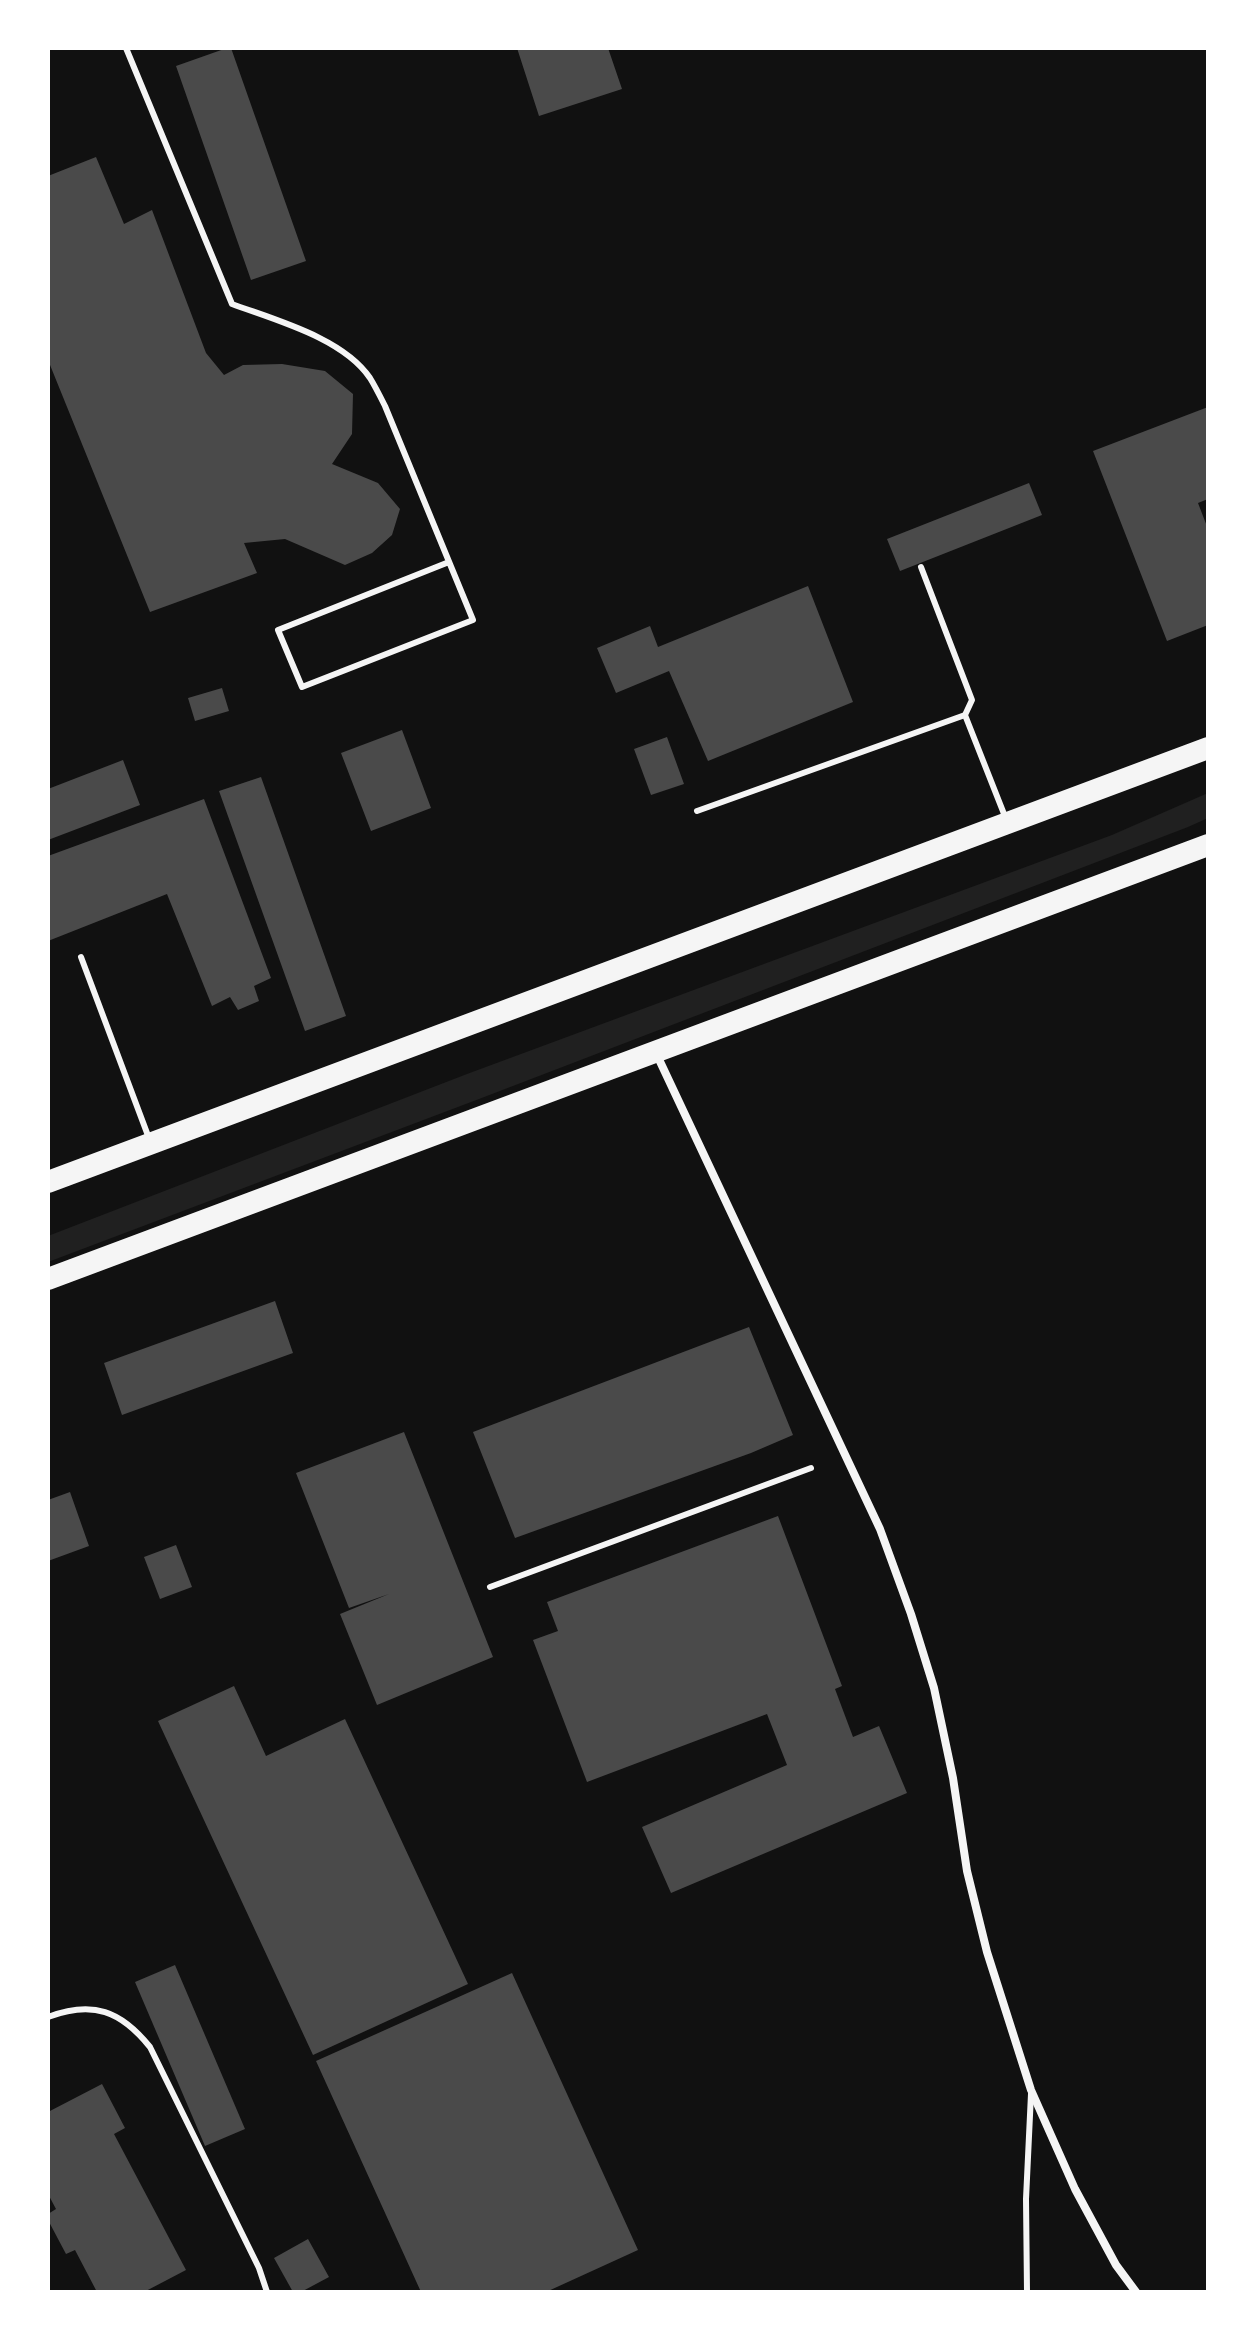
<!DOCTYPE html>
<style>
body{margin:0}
#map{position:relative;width:1256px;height:2340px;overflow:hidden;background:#111;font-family:"Golos Text",sans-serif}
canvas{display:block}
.frame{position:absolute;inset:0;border:50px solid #fff;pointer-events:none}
</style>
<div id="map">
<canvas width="1256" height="2340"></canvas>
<div class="frame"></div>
</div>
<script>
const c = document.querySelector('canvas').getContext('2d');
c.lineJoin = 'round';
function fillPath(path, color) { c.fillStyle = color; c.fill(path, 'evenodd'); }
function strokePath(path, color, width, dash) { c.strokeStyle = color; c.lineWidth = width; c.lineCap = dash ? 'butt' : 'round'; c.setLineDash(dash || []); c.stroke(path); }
const green = new Path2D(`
 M1208,793V818L1188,827L479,1099L48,1262V1236L467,1074L1112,835Z`);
const building = new Path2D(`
 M227,48H231L306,261L251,280L176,66Z
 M517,48H608L622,89L539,116Z
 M96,157L124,224L152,210L206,353L224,375L243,365L282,364L325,371L353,394L352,434L332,464L378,483L400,509L392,535L372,553L345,565L285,539L244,543L257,573L150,612L48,360V176Z
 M1208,407V499L1198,503L1208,529V625L1167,641L1093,451Z
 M1029,483L1042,515L900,571L887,539Z
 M808,586L853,702L708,761L669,671L616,693L597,648L650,626L658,647Z
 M222,688L229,711L195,721L188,698Z
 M402,730L431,808L371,831L341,753Z
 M667,737L684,784L651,795L634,749Z
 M123,760L140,805L48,840V789Z
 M261,777L346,1016L305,1031L219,791Z
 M204,799L271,978L254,986L259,1001L238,1010L230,997L212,1006L167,894L48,941V856Z
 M275,1301L293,1353L122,1415L104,1363Z
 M749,1327L793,1435L751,1453L515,1538L473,1432Z
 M404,1432L493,1657L377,1705L340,1614L389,1594L349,1608L296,1473Z
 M70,1492L89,1546L48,1561V1500Z
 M778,1516L842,1686L835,1689L853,1737L879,1726L907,1793L671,1893L642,1827L787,1765L767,1714L587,1782L533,1640L558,1631L547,1602Z
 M176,1545L192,1587L160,1599L144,1557Z
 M234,1686L266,1756L345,1719L468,1984L313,2055L158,1721Z
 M175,1965L245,2129L205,2146L135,1982Z
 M512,1973L638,2250L546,2292H421L316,2061Z
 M102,2084L125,2128L114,2134L186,2270L144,2292H97L75,2250L66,2254L48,2220V2214L56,2209L48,2194V2112Z
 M308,2239L329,2277L301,2292H293L274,2258Z`);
const service = new Path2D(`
 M126,48L232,304C275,320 343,338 370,378C375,386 380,396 385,406L473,620L302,687L278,630L449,562
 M965,715L1006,819
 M697,811L965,715L972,700L921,567
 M81,957L150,1141
 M490,1587L811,1468
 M48,2017C93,2000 121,2011 150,2047L259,2268L267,2292
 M1027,2292L1026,2199L1031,2094`);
const minor = new Path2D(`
 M656,1053L880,1529L911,1614L934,1688L953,1778L967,1871L987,1952L1031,2090L1075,2189L1116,2265L1136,2292`);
const trunk = new Path2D(`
 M48,1182L1208,748
 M48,1279L1208,845`);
fillPath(green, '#202020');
fillPath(building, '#4a4a4a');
strokePath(service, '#f5f5f5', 6);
strokePath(minor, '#f5f5f5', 8);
strokePath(trunk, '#f5f5f5', 22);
</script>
